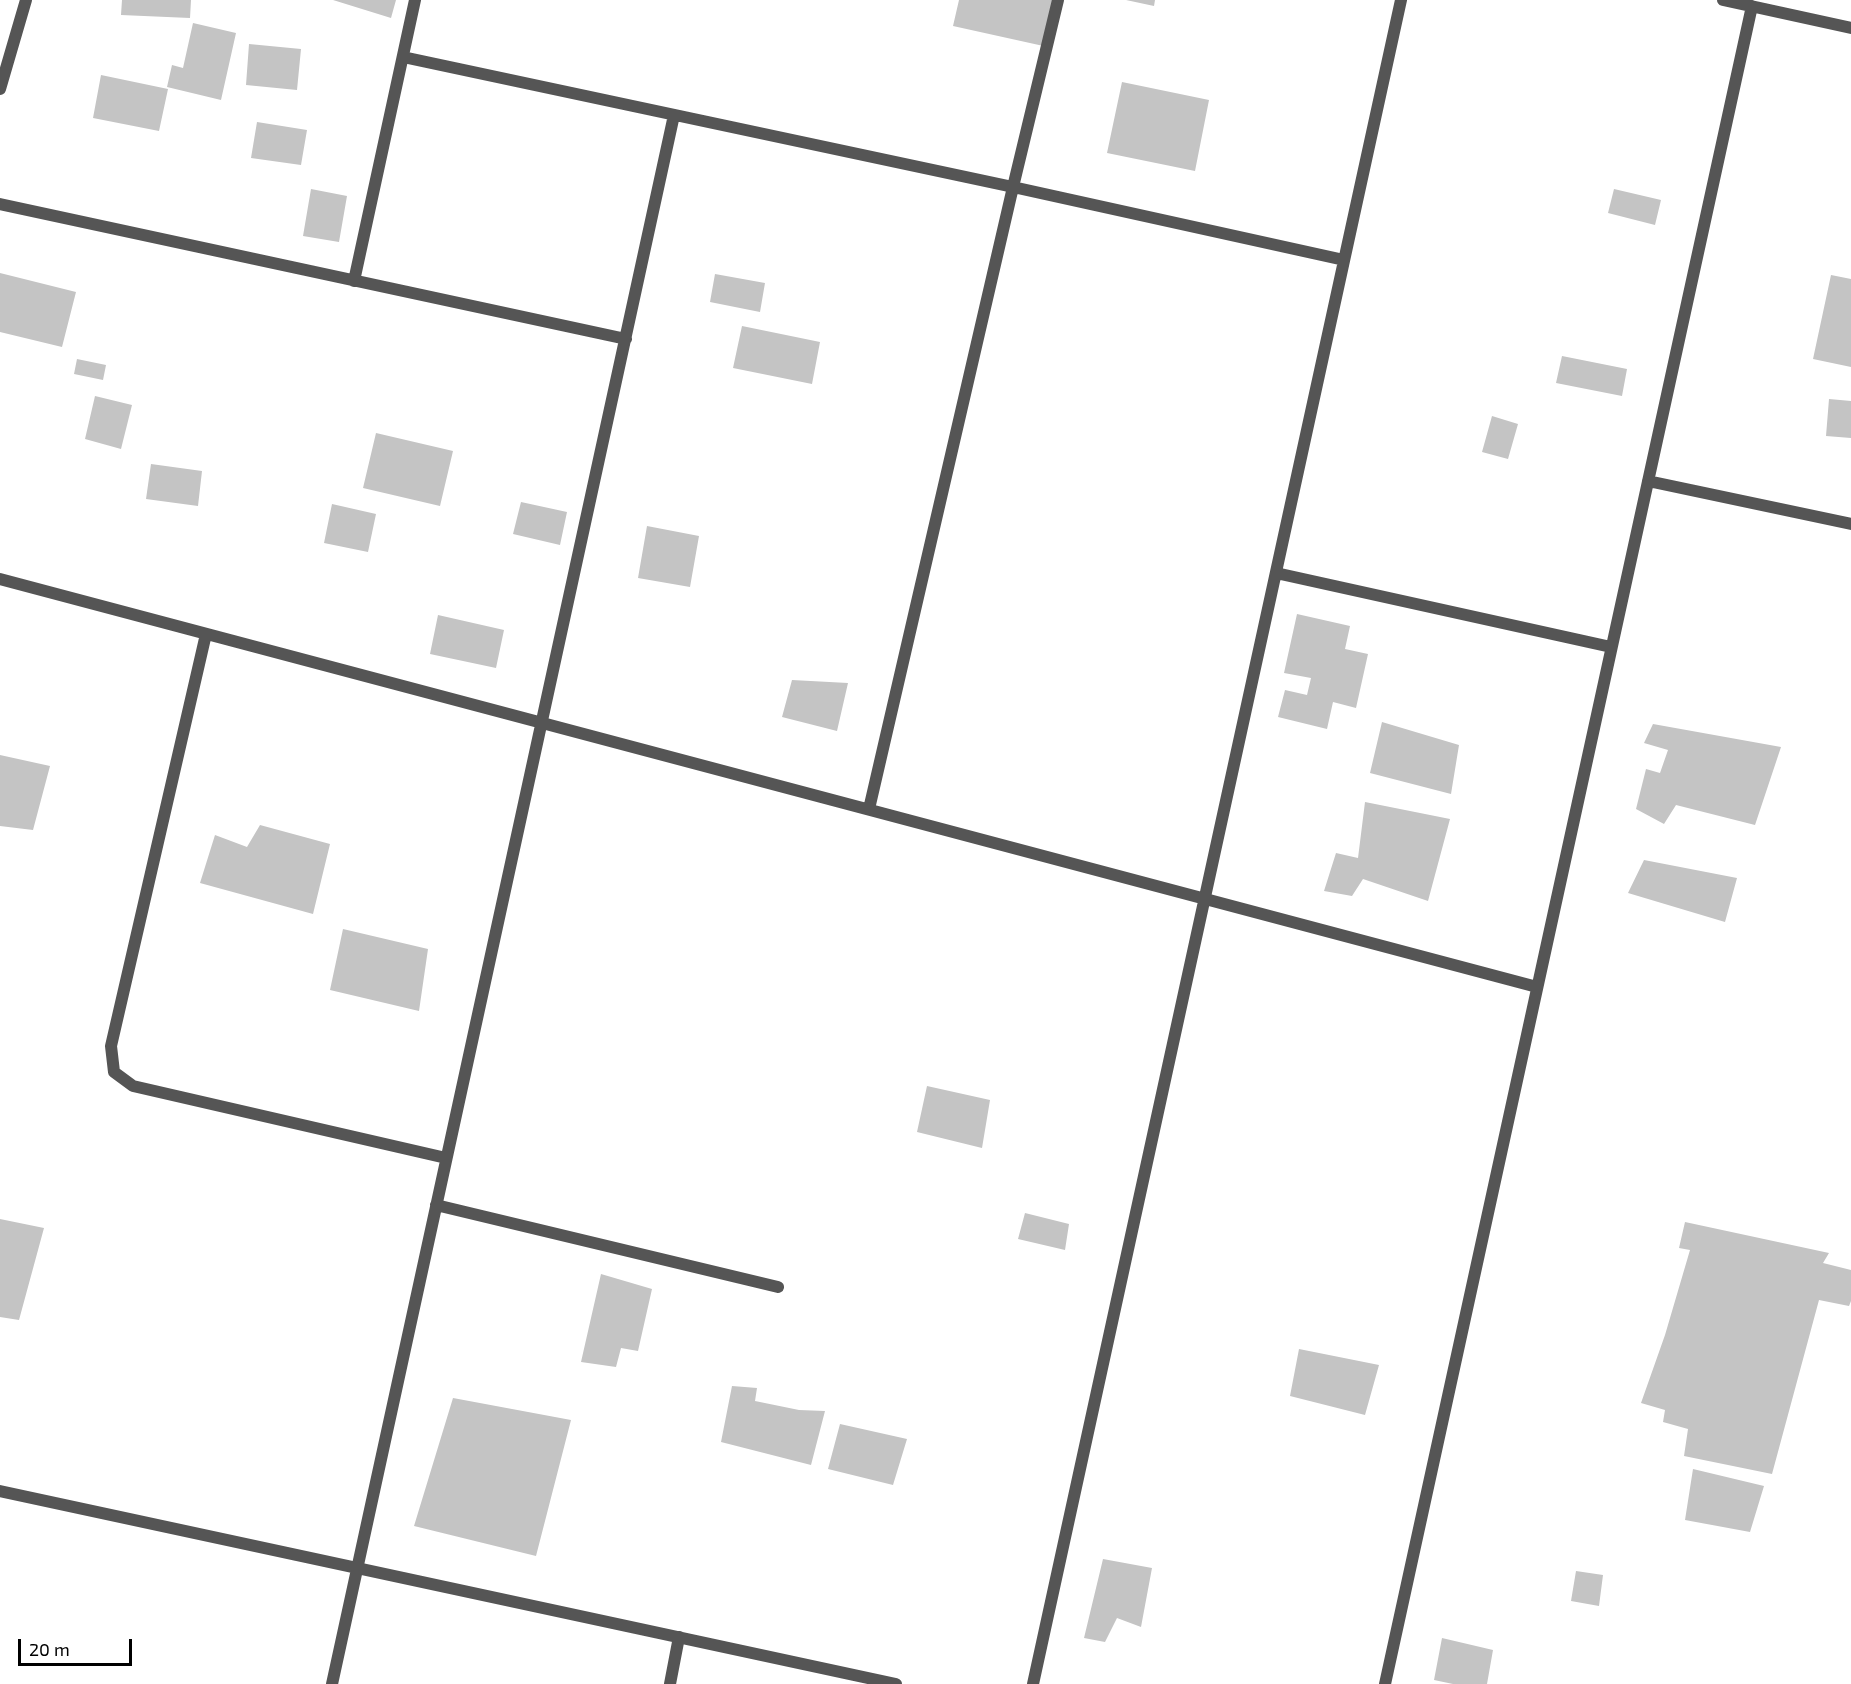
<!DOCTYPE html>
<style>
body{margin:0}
#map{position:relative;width:1851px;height:1684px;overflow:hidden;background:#fff;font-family:"Exo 2",sans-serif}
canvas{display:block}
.scale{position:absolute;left:18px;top:1639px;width:114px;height:27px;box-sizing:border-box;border:3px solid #000;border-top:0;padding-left:8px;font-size:18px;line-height:21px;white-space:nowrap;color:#000;-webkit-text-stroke:4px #fff;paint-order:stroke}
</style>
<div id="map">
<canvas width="1851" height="1684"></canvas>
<div class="scale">20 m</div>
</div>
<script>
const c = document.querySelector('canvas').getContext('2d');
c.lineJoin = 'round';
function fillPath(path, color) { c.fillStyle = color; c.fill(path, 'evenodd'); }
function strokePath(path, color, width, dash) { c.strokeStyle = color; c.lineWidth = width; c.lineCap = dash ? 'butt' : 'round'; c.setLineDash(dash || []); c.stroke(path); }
const building = new Path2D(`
 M122,0H191L190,18L121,15Z
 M333,0H396L391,18Z
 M959,0H1058L1048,47L953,26Z
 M1126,0H1155L1154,6Z
 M193,23L236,33L221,100L167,87L172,65L183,68Z
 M249,44L301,49L297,90L246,85Z
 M101,75L168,89L159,131L93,118Z
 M1122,82L1209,100L1195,171L1107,153Z
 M257,122L307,130L301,165L251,158Z
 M311,189L347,196L339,242L303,236Z
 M1614,189L1661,200L1655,225L1608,213Z
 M0,273L76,292L62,347L0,332Z
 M715,274L765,283L760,312L710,302Z
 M1831,275L1851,279V367L1813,359Z
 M742,326L820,342L812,384L733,368Z
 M1562,356L1627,369L1622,396L1556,383Z
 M77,359L106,365L103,380L74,374Z
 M95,396L132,405L121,449L85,439Z
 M1829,399L1851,401V438L1826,436Z
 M1492,416L1518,424L1508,459L1482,452Z
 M376,433L453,451L440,506L363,488Z
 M151,464L202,471L198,506L146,499Z
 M521,502L567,512L560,545L513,534Z
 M332,504L376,514L368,552L324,543Z
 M647,526L699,536L690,587L638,578Z
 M1297,614L1350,626L1345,649L1368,654L1356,708L1333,702L1327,729L1278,717L1285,690L1307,695L1311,678L1284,673Z
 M438,615L504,630L496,668L430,654Z
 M792,680L848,683L837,731L782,717Z
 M1382,722L1459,745L1451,794L1370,773Z
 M1653,724L1781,747L1755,825L1676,805L1664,824L1636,809L1646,769L1660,773L1668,750L1644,743Z
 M0,755L50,766L33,830L0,826Z
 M1365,802L1450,819L1428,901L1363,879L1352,896L1324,891L1336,853L1358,858Z
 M260,825L330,844L313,914L200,883L215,835L247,847Z
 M1644,860L1737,878L1725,922L1628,893Z
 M343,929L428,949L419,1011L330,990Z
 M927,1086L990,1100L982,1148L917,1132Z
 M1025,1213L1069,1224L1065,1250L1018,1239Z
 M0,1219L44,1228L19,1320L0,1317Z
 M1685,1222L1829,1253L1823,1263L1851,1270V1301L1849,1306L1819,1300L1772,1474L1684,1456L1688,1429L1663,1422L1665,1410L1641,1403L1665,1335L1690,1250L1679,1248Z
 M601,1274L652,1289L638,1351L621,1348L616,1367L581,1362Z
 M1299,1349L1379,1365L1365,1415L1290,1396Z
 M732,1386L757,1388L755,1401L799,1410L825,1411L811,1465L721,1442Z
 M453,1398L571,1420L536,1556L414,1526Z
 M840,1424L907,1439L893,1485L828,1469Z
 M1693,1469L1764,1486L1750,1532L1685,1520Z
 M1103,1559L1152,1568L1141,1627L1117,1618L1105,1642L1084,1638Z
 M1576,1571L1603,1575L1599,1606L1571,1601Z
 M1442,1638L1493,1650L1487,1684H1453L1434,1680Z`);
const minor = new Path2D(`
 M1723,0L1851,28
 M403,57L1013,187L1344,260
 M0,89L26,0
 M0,204L626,339
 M354,281L415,0
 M1648,481L1851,524
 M1276,573L1611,647
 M0,579L1537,987
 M206,634L111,1046L114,1072L133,1086L446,1158
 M869,809L1013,187L1058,0
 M436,1205L778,1287
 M0,1491L896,1684
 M332,1684L674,115
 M670,1684L679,1637
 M1033,1684L1401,0
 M1385,1684L1752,6`);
fillPath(building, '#c4c4c4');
strokePath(minor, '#555', 12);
</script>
